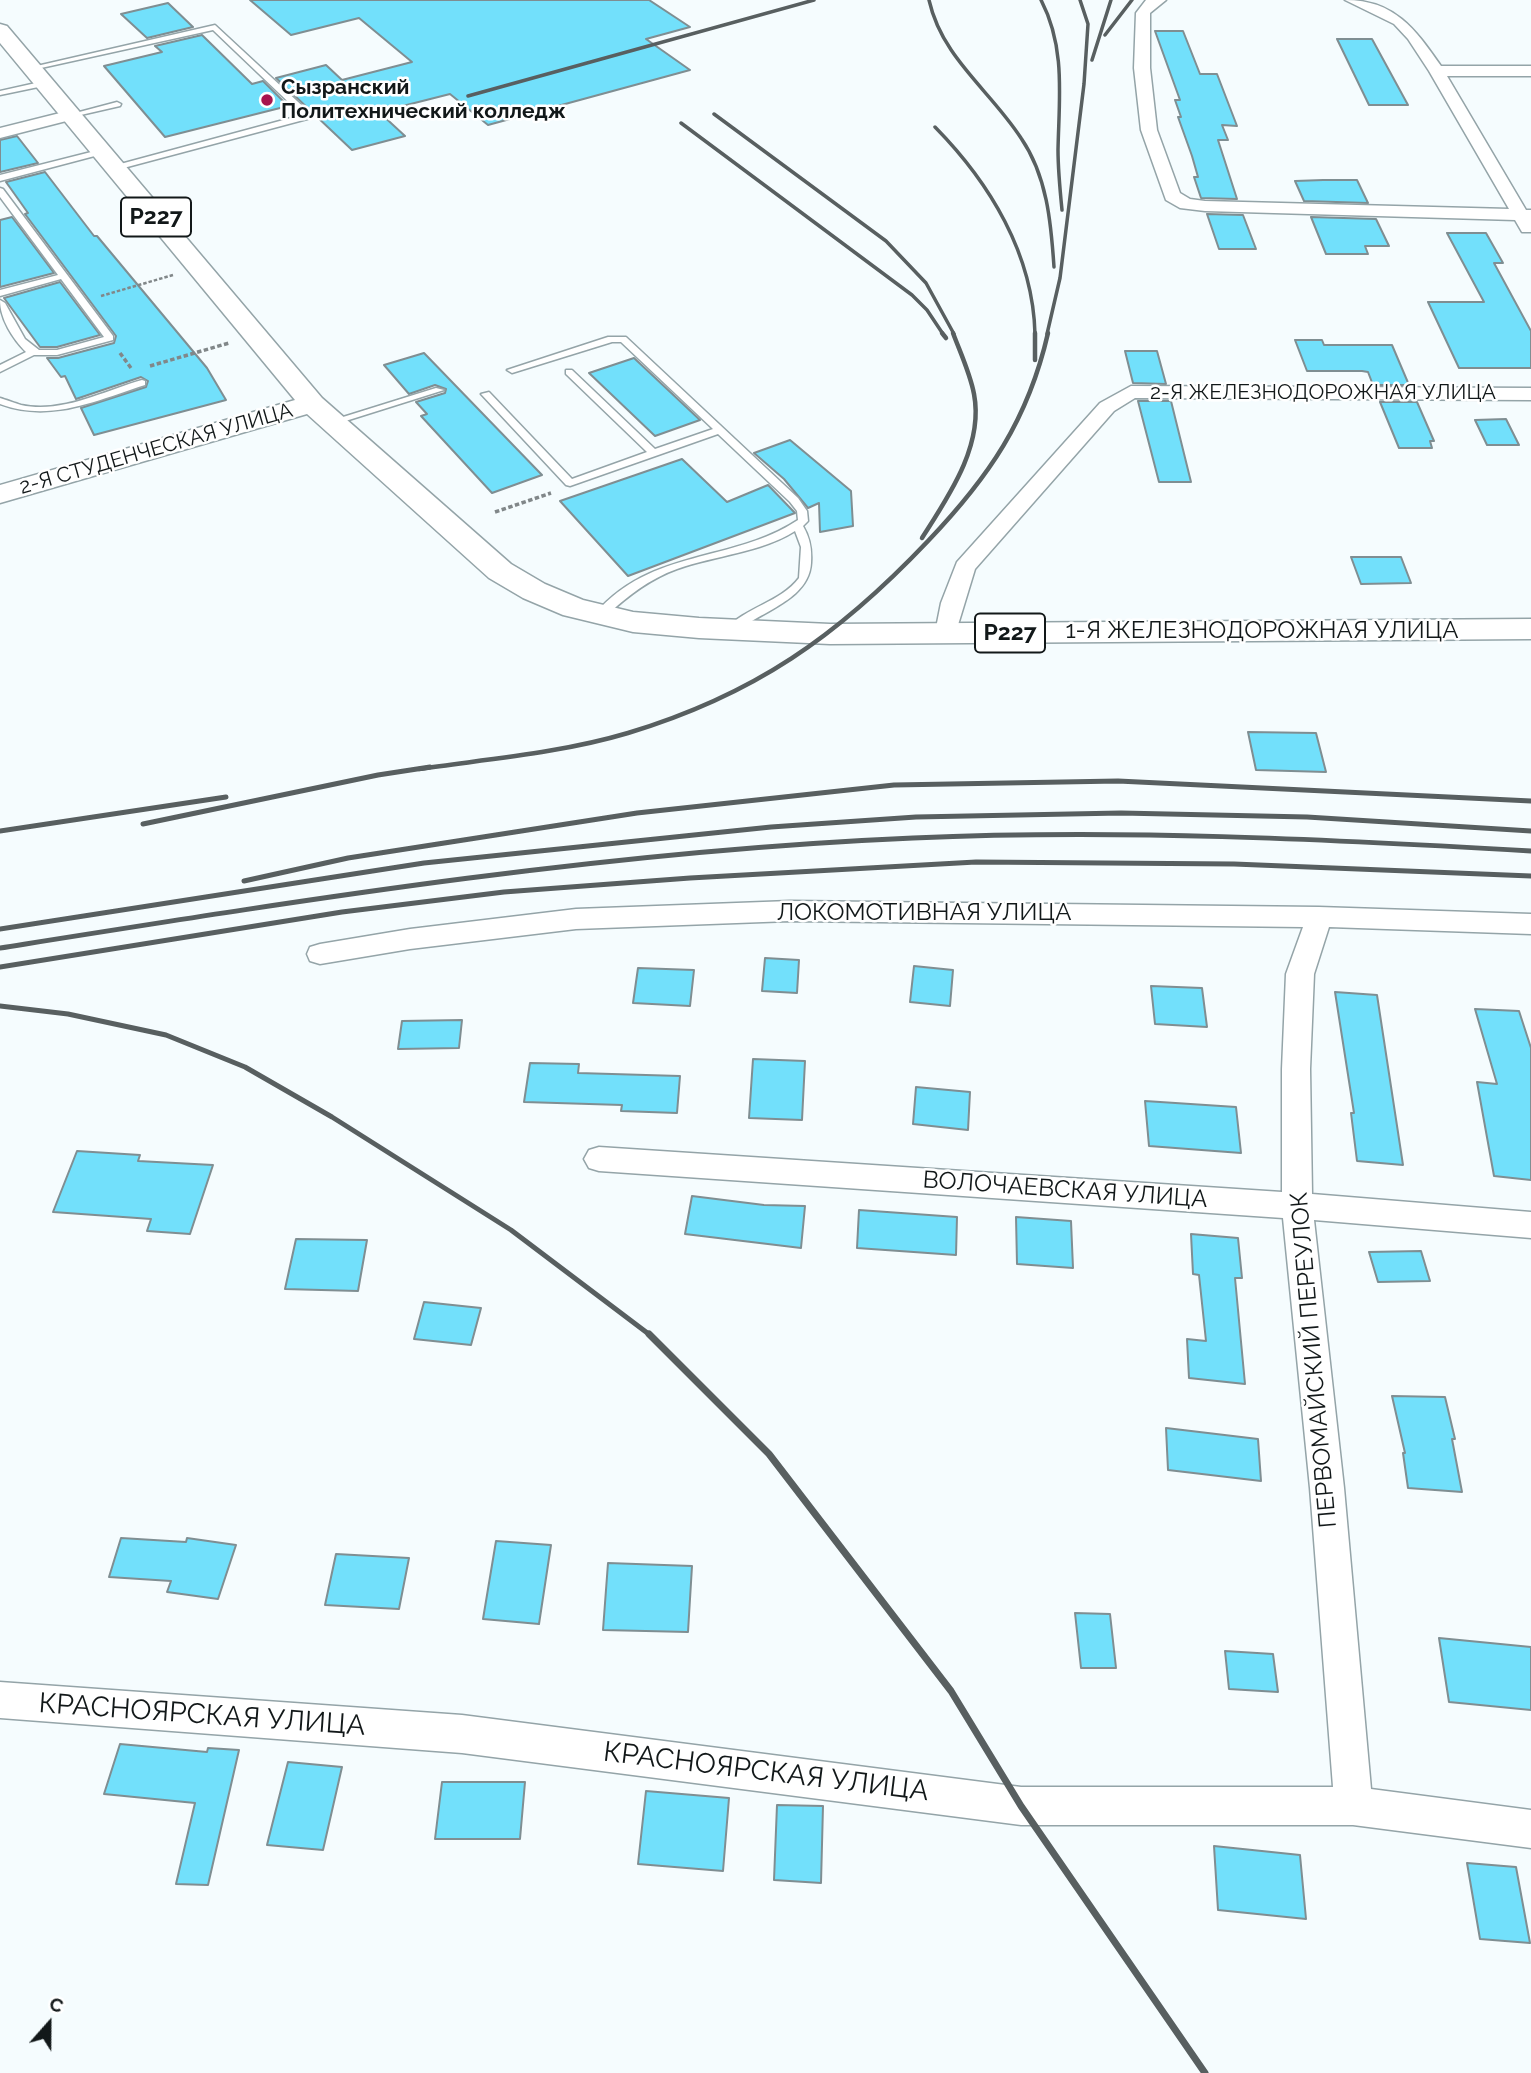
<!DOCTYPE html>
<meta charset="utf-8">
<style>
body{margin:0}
#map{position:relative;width:1531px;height:2073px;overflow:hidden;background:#f5fcfe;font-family:Raleway,sans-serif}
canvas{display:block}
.north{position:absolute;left:14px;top:1989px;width:70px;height:70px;-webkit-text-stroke:5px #fff;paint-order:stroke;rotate:21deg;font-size:19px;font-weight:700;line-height:28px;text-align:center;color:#121819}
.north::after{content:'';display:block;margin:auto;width:24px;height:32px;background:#121819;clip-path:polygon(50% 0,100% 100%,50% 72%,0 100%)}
</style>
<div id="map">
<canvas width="1531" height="2073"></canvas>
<div class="north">С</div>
</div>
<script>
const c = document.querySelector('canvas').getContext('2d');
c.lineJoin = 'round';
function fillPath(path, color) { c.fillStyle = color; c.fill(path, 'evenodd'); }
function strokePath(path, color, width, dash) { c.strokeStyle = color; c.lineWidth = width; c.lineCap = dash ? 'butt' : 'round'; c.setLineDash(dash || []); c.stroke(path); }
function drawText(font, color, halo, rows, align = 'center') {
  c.font = font + ' Raleway,sans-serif'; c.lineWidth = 5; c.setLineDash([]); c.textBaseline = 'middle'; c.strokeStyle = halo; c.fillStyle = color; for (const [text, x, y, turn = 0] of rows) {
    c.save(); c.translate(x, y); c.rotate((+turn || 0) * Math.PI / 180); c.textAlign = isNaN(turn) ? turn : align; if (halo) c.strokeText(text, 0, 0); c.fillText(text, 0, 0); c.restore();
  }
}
const building = new Path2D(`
 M250,0H649L690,27L646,39L690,70L488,125L450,94L379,112L405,136L352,150L276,78L326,65L342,80L412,62L359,18L291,35Z
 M168,3L193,27L147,38L121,14Z
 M1155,31H1183L1200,74H1217L1237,126L1222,125L1228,140H1218L1237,199L1201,198L1194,177H1198L1192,156L1178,117H1181L1175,100H1180Z
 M202,35L252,84L263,81L288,106L165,137L104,66L162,52L155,46Z
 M1337,39H1372L1408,105H1369Z
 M17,136L38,163L0,172V140Z
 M45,172L94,236H97L207,368L226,400L94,435L81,408L146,387L148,381L141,377L76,399L65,376L61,377L47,358H58L114,343L116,336L25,214L28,213L6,182Z
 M1323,180H1357L1368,203L1304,201L1295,181Z
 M1207,214L1243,215L1256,249H1219Z
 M12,217L54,273L0,287V220Z
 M1311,217L1376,219L1389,246H1365L1368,254H1326Z
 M1447,233H1486L1503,263H1494L1531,331V368H1459L1428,302H1484Z
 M60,282L100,335L57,347H40L4,298Z
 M1295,340H1322L1324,345H1392L1409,385H1373L1368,372L1362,371H1307Z
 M1125,351H1157L1166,384L1133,383Z
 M424,353L542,475L492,493L421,416L427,414L416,402L445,393L446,389L435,385L409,394L384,365Z
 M634,358L700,420L655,436L589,373Z
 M1138,401H1171L1191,482H1159Z
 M1380,402H1417L1434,441H1430L1432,448H1399Z
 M1506,419L1519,445H1487L1475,420Z
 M790,440L851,491L853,526L820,532L819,503L808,508L784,479L754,453Z
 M682,459L727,502L768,485L795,513L628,576L560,501Z
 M1351,557H1401L1411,583L1361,584Z
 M1248,732L1316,733L1326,772L1256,770Z
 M765,958L799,960L797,993L762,991Z
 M914,966L953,970L950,1006L910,1002Z
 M638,968L694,970L690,1006L633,1003Z
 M1151,986L1202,988L1207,1027L1155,1024Z
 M1335,992L1377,995L1403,1165L1357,1161L1351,1113H1354Z
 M1475,1009L1519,1011L1531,1048V1180L1494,1176L1477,1082L1497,1084Z
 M462,1020L459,1048L398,1049L402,1021Z
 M753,1059L805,1061L802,1120L749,1118Z
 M530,1063L579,1064L578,1073L680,1076L677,1113L621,1111L622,1105L524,1102Z
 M916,1087L970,1092L968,1130L913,1124Z
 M1145,1101L1236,1107L1241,1153L1149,1146Z
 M77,1151L140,1155L138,1161L213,1165L190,1234L147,1231L151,1219L53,1212Z
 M692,1196L764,1205L805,1206L801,1248L685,1234Z
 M859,1210L957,1217L956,1255L857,1248Z
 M1016,1217L1071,1221L1073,1268L1017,1264Z
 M1191,1234L1238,1238L1242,1278H1235L1245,1384L1189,1378L1187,1339L1206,1341L1199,1275L1193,1274Z
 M296,1239L367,1240L358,1291L285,1289Z
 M1421,1251L1430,1281L1378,1282L1369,1252Z
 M424,1302L481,1308L471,1345L414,1339Z
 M1392,1396L1445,1397L1455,1439H1452L1462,1492L1408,1488L1403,1453H1405Z
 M1166,1428L1258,1439L1261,1481L1168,1470Z
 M121,1538L186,1542L187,1538L236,1545L218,1599L167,1592L171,1581L109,1577Z
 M496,1541L551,1545L539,1624L483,1619Z
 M336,1554L409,1558L399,1609L325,1605Z
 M608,1563L692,1566L688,1632L603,1630Z
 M1075,1613L1110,1614L1116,1668H1081Z
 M1439,1638L1531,1647V1710L1449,1702Z
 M1225,1651L1273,1654L1278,1692L1229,1689Z
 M120,1744L207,1752L208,1748L239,1750L208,1885L176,1884L195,1803L104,1794Z
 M288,1762L342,1767L323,1850L267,1845Z
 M442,1782H525L520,1839H435Z
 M646,1791L729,1798L723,1871L638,1864Z
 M777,1805L823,1806L821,1883L774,1880Z
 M1214,1846L1300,1855L1306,1919L1218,1910Z
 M1467,1863L1516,1867L1530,1943L1480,1939Z`);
const pathFar1 = new Path2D(`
 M101,296L173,275`);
const path = new Path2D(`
 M120,353L131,368
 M150,366L229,343
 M495,512L551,493`);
const service = new Path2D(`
 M215,25L311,114V118L116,170L112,168L113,166L302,115L213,30L32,70L28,68Z
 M45,81H48V85L0,95V91Z
 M117,102L121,104L120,106L72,117L68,115Z
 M103,149L107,151L106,153L0,181V175Z
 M0,188L3,189L113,336V340L57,355H34L0,372V365L26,352C13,339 0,319 0,300L5,303L25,339L39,350H57L104,337L61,279L0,296V290L58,275L0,197Z
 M608,337H626L798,498L807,511L808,521L803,526C810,538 812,549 811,563C809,600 761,611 736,632L732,633L726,629C746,607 781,602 799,578L801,547L795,531C760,553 716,555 677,569C649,579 626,597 605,617L601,618L595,614C651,548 733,563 798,520L797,511L790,502L718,434L570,486L566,485L481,394L489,392L572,479L647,452L566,374V370H572L655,449L713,429L621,342H612L512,373L507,370Z
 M142,380L145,381V385C98,400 50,423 0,404V398C7,400 14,403 21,405C62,414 103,391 142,380Z
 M436,388L444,390L336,424L327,422Z`);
const minor = new Path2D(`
 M1146,0H1166L1150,13V68L1157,130L1180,193L1190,199L1205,201L1509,209L1429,71L1408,39L1394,24L1345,0C1395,0 1415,29 1441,66H1531V76H1447L1526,210H1531V232H1522L1515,220L1205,211L1180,208L1166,200L1141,130L1134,68L1136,13Z
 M72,110L78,112L80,115L78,118L0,138V128Z
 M1131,386L1531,388V400L1135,398L1114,411L975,569L954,638L946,640L938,638L935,633L941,603L957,562L1100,403Z
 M790,901L1319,907L1531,914V934L1329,927L1314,974L1310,1069L1312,1194L1531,1212V1238L1314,1220L1344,1488L1371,1789L1531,1810V1848L1353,1825H1021L462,1753L0,1718V1682L462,1715L1021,1787H1333L1310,1488L1283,1218L599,1171L589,1168L584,1159L589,1150L599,1147L1282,1192V1069L1286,974L1303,927L790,921L576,929L410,949L320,964L310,961L307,954L310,947L320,944L410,929L576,909Z`);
const primary = new Path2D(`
 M0,24L7,26L322,398L511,564L545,584L583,600L633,612L699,618L830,624L1531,619V639L830,644L699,638L633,632L563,615L523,598L489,578L307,414L0,503V485L295,400L0,43Z`);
const railFar3 = new Path2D(`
 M929,0C942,58 990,90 1021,138C1047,176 1051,222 1054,267
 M1041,0C1066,48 1059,98 1058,150C1058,170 1060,190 1062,210
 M1105,35L1132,0
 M1092,60L1111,0
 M468,96L814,0
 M714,114L886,241L926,283L954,334
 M681,123L912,295L927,310L943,334
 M935,127C990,183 1033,254 1035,334
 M1047,334L1060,278L1084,84L1088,24L1080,0`);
const railFar2 = new Path2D(`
 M942,333L946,338
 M1035,333V360
 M922,538C948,497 984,446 974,394C970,373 960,352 953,333
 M419,769C488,759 561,753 628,733C754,695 838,636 928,541C989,477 1028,420 1048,333`);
const railFar1 = new Path2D(`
 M143,824L378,775L430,767
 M0,831L226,797
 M244,881L348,858L637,813L894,785L1118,781L1531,801
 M0,929L424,863L771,827L916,817L1121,813L1307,817L1531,831
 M0,948C303,900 606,851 913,838C1119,829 1325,839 1531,851
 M0,967L342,912L504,892L690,878L976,862L1234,864L1531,876
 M0,1006L68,1014L166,1035L245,1067L332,1117L511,1230L650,1335`);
const rail = new Path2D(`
 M649,1334L769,1454L951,1691L1021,1806L1205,2073`);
const markers = [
 [267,100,7,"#a7144e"]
];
const farPoinames = [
 ["Сызранский",281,88],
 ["Политехнический колледж",281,112]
];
const farStreetnames = [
 ["2-Я ЖЕЛЕЗНОДОРОЖНАЯ УЛИЦА",1323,393],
 ["2-Я СТУДЕНЧЕСКАЯ УЛИЦА",156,449,-16]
];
const shields = [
 [156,217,70],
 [1010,633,70]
];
const shieldNames = [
 ["Р227",156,217],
 ["Р227",1010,633]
];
const streetNames = [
 ["1-Я ЖЕЛЕЗНОДОРОЖНАЯ УЛИЦА",1262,631],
 ["ЛОКОМОТИВНАЯ УЛИЦА",924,913],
 ["ВОЛОЧАЕВСКАЯ УЛИЦА",1065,1190,4],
 ["ПЕРВОМАЙСКИЙ ПЕРЕУЛОК",1314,1360,-95]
];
const nearStreetnames = [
 ["КРАСНОЯРСКАЯ УЛИЦА",202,1715,4],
 ["КРАСНОЯРСКАЯ УЛИЦА",766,1772,7]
];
fillPath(building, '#72e0fb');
strokePath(building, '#7f8e92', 2);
strokePath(service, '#94a4a8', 3);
strokePath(minor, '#94a4a8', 3);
strokePath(primary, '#94a4a8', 3);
strokePath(pathFar1, '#818789', 2.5, [3.5, 2]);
strokePath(path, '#818789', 3.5, [4.5, 2.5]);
fillPath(service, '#fff');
fillPath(minor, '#fff');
fillPath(primary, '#fff');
strokePath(railFar3, '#585f60', 3.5);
strokePath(railFar2, '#585f60', 4.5);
strokePath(railFar1, '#585f60', 5);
strokePath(rail, '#585f60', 7);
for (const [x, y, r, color] of markers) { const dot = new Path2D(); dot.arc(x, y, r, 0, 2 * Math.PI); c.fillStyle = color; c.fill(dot); strokePath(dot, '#fff', 2.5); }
drawText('bold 21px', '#121819', '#fff', farPoinames, 'left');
drawText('21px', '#121819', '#fff', farStreetnames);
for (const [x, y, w] of shields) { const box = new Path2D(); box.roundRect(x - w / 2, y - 19.5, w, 39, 5); c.fillStyle = '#fff'; c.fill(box); strokePath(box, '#121819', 2); }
drawText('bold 23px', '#121819', null, shieldNames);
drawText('24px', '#121819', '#fff', streetNames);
drawText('28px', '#121819', '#fff', nearStreetnames);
</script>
